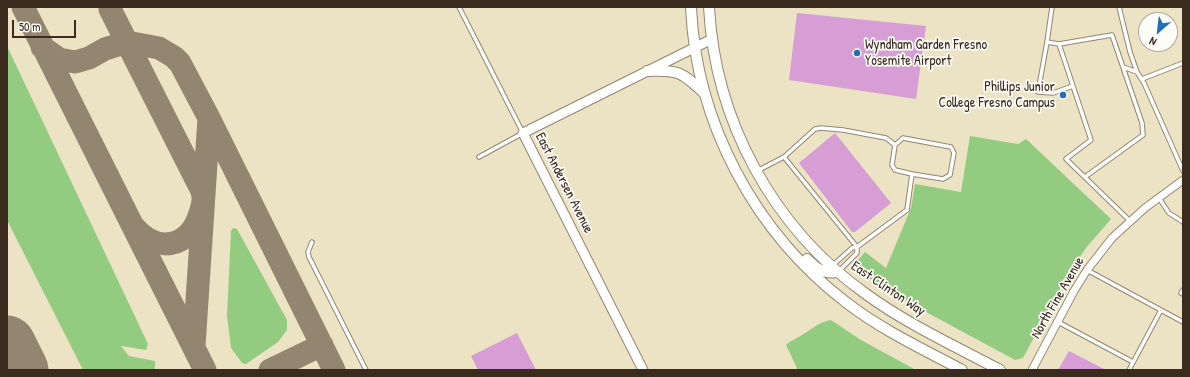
<!DOCTYPE html>
<style>
body{margin:0}
#map{position:relative;width:1190px;height:377px;overflow:hidden;background:#ebe3c3;font-family:"Patrick Hand",sans-serif}
canvas{display:block}
.frame{position:absolute;inset:0;border:8px solid #3b2a1e;pointer-events:none}
.north{position:absolute;left:1138px;top:12px;width:40px;height:40px;box-sizing:border-box;background:#fdfcf7;border:1px solid #afa8a0;border-radius:50%;rotate:208deg;font-size:11px;font-weight:700;line-height:16px;text-align:center;color:#3b2a1e}
.north::after{content:'';display:block;margin:auto;width:14px;height:18px;background:#1f6fb2;clip-path:polygon(50% 0,100% 100%,50% 72%,0 100%)}
.scale{position:absolute;left:12px;top:20px;width:64px;height:18px;box-sizing:border-box;border:2px solid #3b2a1e;border-top:0;padding-left:5px;font-size:12px;line-height:14px;white-space:nowrap;color:#3b2a1e;-webkit-text-stroke:3px #fdfcf7;paint-order:stroke}
</style>
<div id="map">
<canvas width="1190" height="377"></canvas>
<div class="frame"></div>
<div class="north">N</div>
<div class="scale">50 m</div>
</div>
<script>
const c = document.querySelector('canvas').getContext('2d');
c.lineJoin = 'round';
function fillPath(path, color) { c.fillStyle = color; c.fill(path, 'evenodd'); }
function strokePath(path, color, width, dash) { c.strokeStyle = color; c.lineWidth = width; c.lineCap = dash ? 'butt' : 'round'; c.setLineDash(dash || []); c.stroke(path); }
function drawText(font, color, halo, rows, align = 'center') {
  c.font = font + ' "Patrick Hand",sans-serif'; c.lineWidth = 3.5; c.setLineDash([]); c.textBaseline = 'middle'; c.strokeStyle = halo; c.fillStyle = color; for (const [text, x, y, turn = 0] of rows) {
    c.save(); c.translate(x, y); c.rotate((+turn || 0) * Math.PI / 180); c.textAlign = isNaN(turn) ? turn : align; if (halo) c.strokeText(text, 0, 0); c.fillText(text, 0, 0); c.restore();
  }
}
const green = new Path2D(`
 M7,46L148,344L146,350L121,346L129,356L155,361V370H83L7,220Z
 M970,136L1018,144L1026,139L1111,219L1086,248L1066,277L1023,358L1015,360L900,298L884,289L853,266L865,252L886,268L911,208L915,184L961,192Z
 M233,228L237,229L287,320V330L278,342L246,364L242,363L231,348L227,316L231,231Z
 M831,320L861,340L916,370H796L797,368L786,345C790,341 797,338 802,335C812,329 819,322 831,320Z`);
const taxiway = new Path2D(`
 M23,7L205,370
 M110,9L201,189C205,197 203,205 200,213C190,248 157,254 134,227
 M42,47L59,59L75,62L89,58L105,49L127,42L159,48L174,57L180,63L209,118L334,370
 M194,346L209,118
 M270,370L322,345`);
const runway = new Path2D(`
 M7,344L20,370`);
const building = new Path2D(`
 M797,13L926,26L916,99L789,80Z
 M835,133L891,203L855,232H852L799,163Z
 M517,333L536,370H478L471,356Z
 M1069,351L1106,370H1058Z`);
const service = new Path2D(`
 M459,7L523,133L479,157
 M1052,7L1047,42L1059,44L1091,140L1066,159L1130,221
 M1119,7L1130,52L1137,72
 M1047,42L1038,92L1053,93L1073,86
 M1059,44L1112,35L1142,123L1143,135L1085,177
 M1123,67L1137,72L1144,83L1183,171
 M1142,79L1183,63
 M784,157L815,129L821,128L843,130L886,138L895,145
 M757,171L784,157L857,247L907,210L912,174L943,179L950,175L954,153L951,147L903,138L895,145L892,165L895,170L912,174
 M1159,198L1169,213L1183,222
 M312,242L308,252L309,257L366,370
 M832,266L852,248L857,247V253L839,271
 M1087,270L1183,322
 M1183,290L1181,293L1183,294
 M1058,322L1133,362
 M1129,370L1161,310`);
const minor = new Path2D(`
 M1032,370L1074,291L1087,270L1112,238L1145,208L1183,180`);
const tertiary = new Path2D(`
 M643,370L523,133L712,39`);
const secondary = new Path2D(`
 M691,7C696,123 755,233 847,303C882,330 923,349 962,370
 M709,7C715,121 773,228 866,294C907,324 955,346 1000,370
 M647,71C678,70 681,71 704,93
 M807,259C817,269 823,274 838,272`);
const markers = [
 [857,53,4,"#1f6fb2"],
 [1063,95,4,"#1f6fb2"]
];
const poiNames = [
 ["Wyndham Garden Fresno",865,45],
 ["Yosemite Airport",865,61],
 ["Phillips Junior",1055,87,"right"],
 ["College Fresno Campus",1055,103,"right"]
];
const streetNames = [
 ["East Andersen Avenue",564,183,63],
 ["East Clinton Way",888,289,34],
 ["North Fine Avenue",1058,298,-60]
];
fillPath(green, '#93cc80');
strokePath(taxiway, '#938670', 23);
strokePath(runway, '#938670', 57);
fillPath(building, '#d69ed4');
strokePath(service, '#938670', 5.5);
strokePath(minor, '#938670', 9);
strokePath(tertiary, '#938670', 11);
strokePath(secondary, '#938670', 12);
strokePath(service, '#fff', 3.5);
strokePath(minor, '#fff', 7);
strokePath(tertiary, '#fff', 9);
strokePath(secondary, '#fff', 10);
for (const [x, y, r, color] of markers) { const dot = new Path2D(); dot.arc(x, y, r, 0, 2 * Math.PI); c.fillStyle = color; c.fill(dot); strokePath(dot, '#fdfcf7', 1.5); }
drawText('14px', '#3b2a1e', '#fdfcf7', poiNames, 'left');
drawText('14px', '#3b2a1e', '#fdfcf7', streetNames);
</script>
